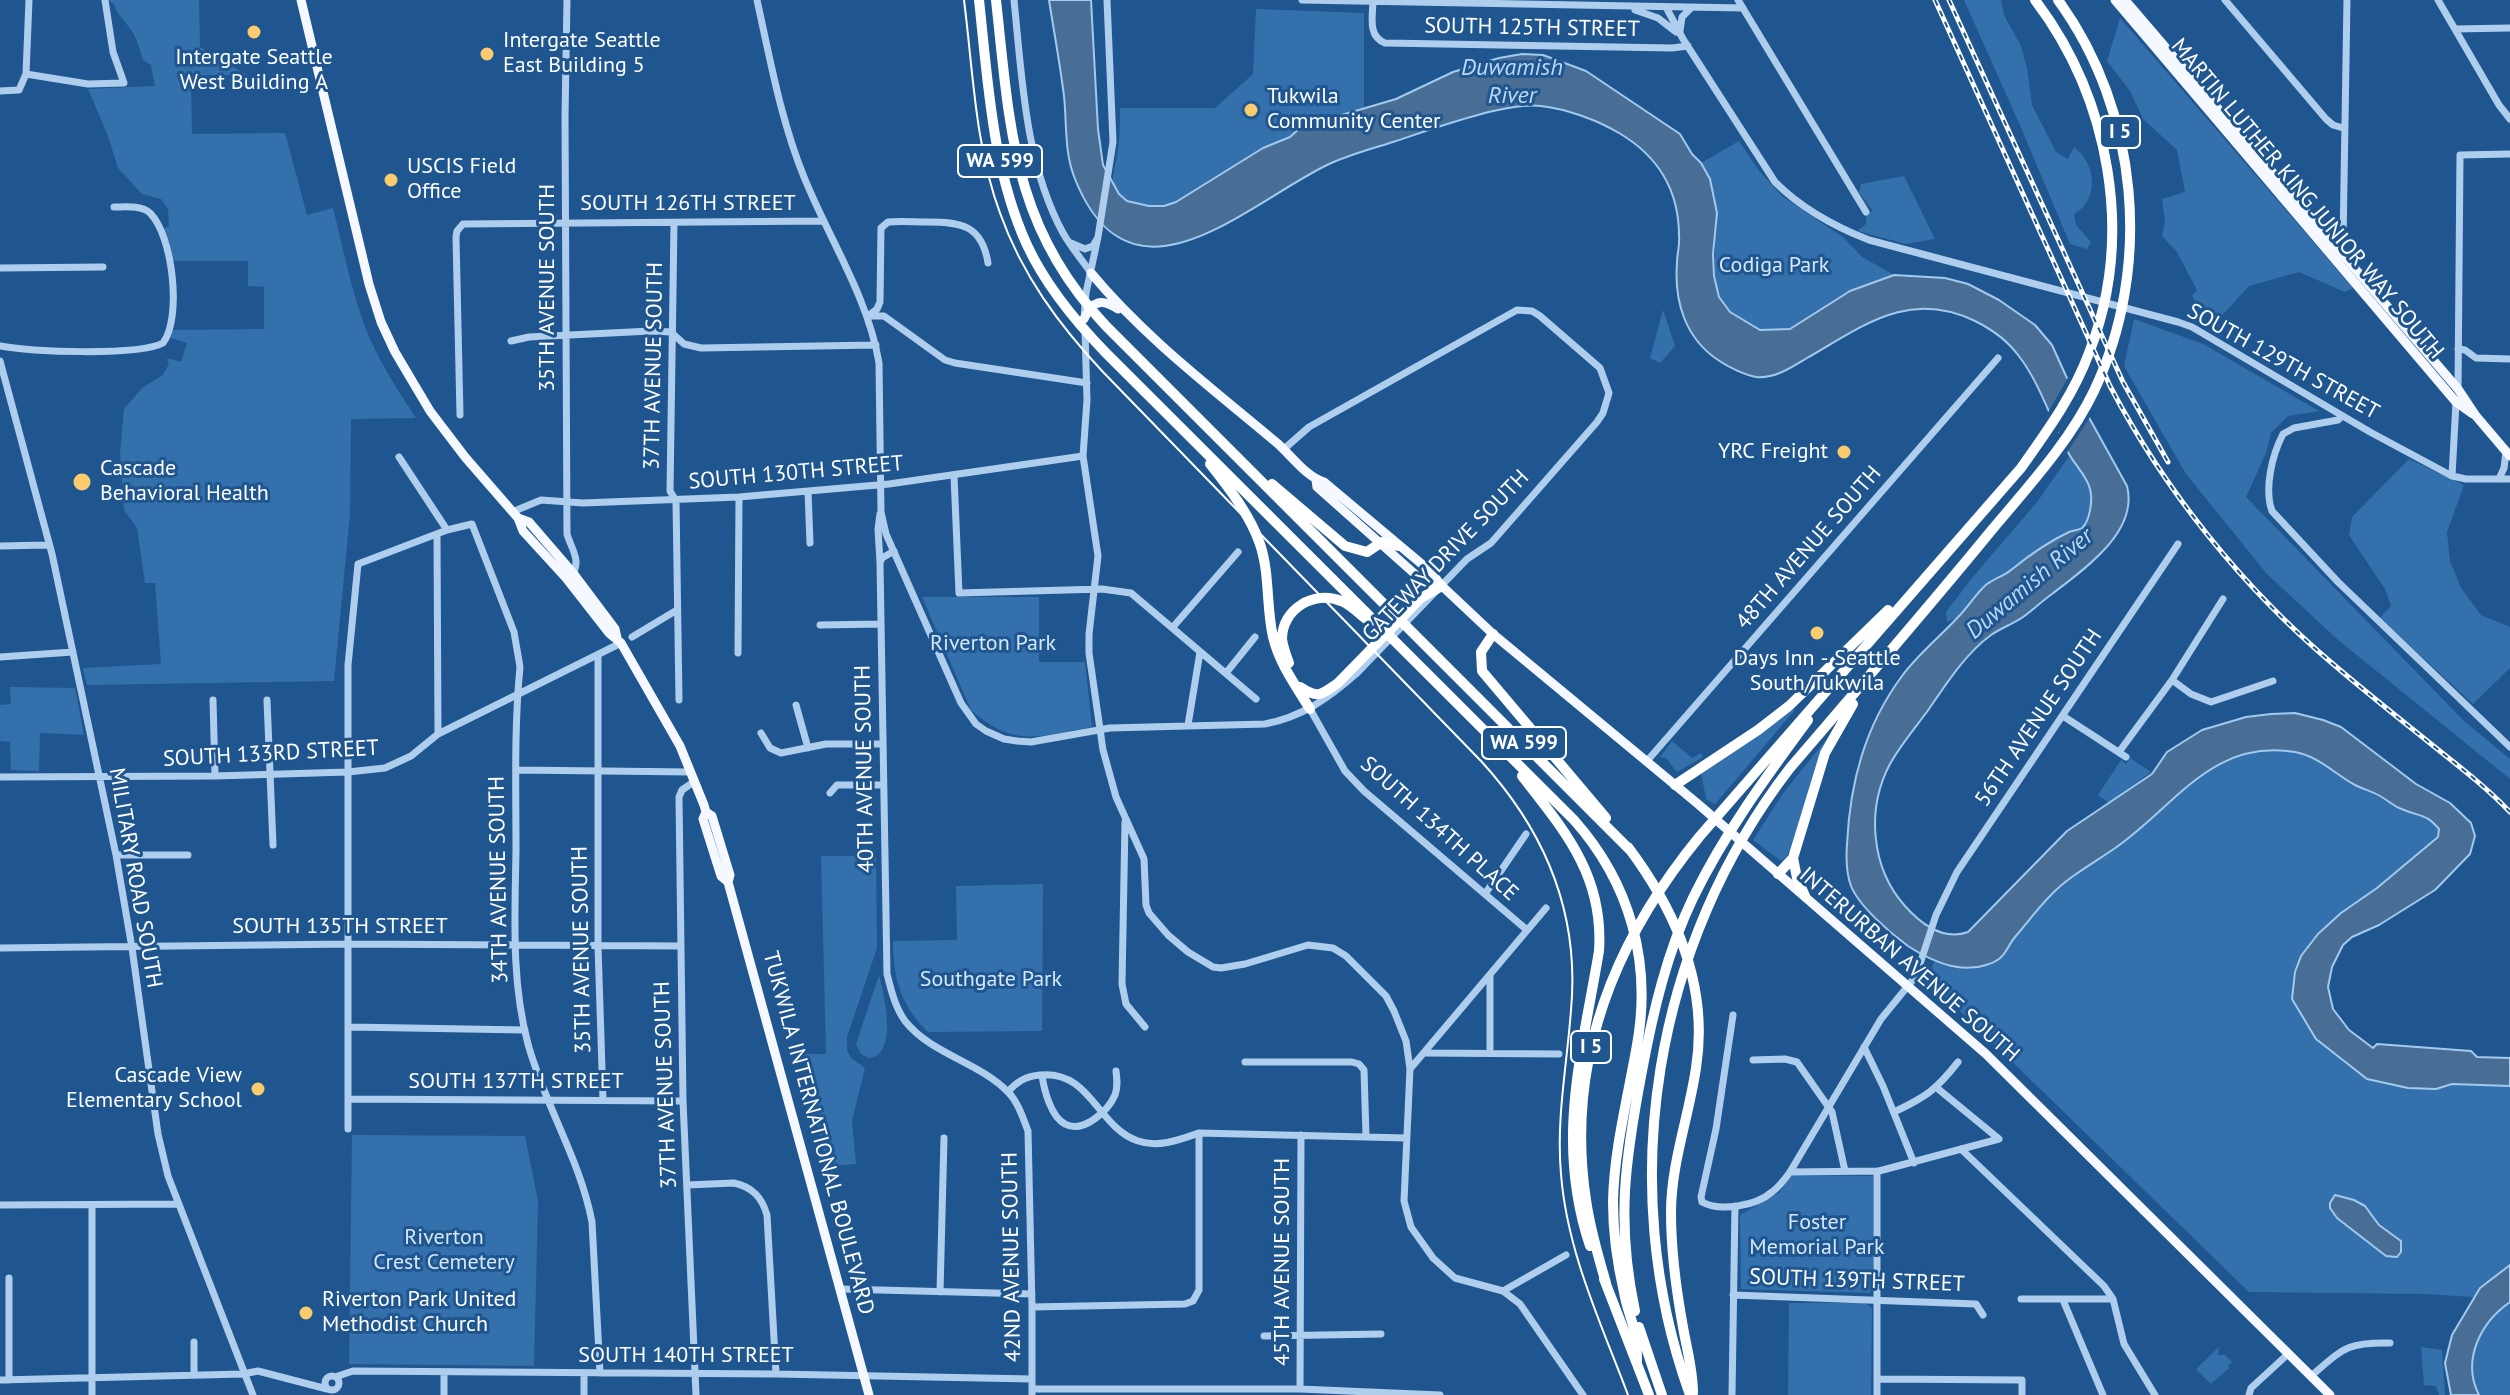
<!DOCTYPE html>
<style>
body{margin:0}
canvas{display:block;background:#1f568f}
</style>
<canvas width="2510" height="1395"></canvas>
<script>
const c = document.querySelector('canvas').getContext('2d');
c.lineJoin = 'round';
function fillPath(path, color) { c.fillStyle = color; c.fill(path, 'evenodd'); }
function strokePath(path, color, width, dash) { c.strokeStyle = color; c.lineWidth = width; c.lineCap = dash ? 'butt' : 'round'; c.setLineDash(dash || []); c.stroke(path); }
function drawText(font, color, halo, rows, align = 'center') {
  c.font = font + ' "PT Sans",sans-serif'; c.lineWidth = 6; c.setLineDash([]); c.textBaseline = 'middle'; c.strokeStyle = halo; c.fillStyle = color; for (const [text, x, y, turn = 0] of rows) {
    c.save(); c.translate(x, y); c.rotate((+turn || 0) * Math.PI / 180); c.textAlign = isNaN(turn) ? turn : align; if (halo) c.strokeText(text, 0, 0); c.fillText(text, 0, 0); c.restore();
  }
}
const green = new Path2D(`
 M107,0H199L200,47L247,75H191L192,134L285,133L307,215L333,208C343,248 351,289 365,327C378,360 397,389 416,418L351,419L350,514L334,681L87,685L83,668L161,664L155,583H145L137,528L124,510L120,453L124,409L142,388L163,375L169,364L167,358L181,362L187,343L168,337L170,330L264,329V287L248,286V261H170L160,231L169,226L168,209L161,199L142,194L118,168L108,136L88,89L155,86L151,65L143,60C139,48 137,37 129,27C123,18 117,15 114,4Z
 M1964,0H2001L2004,15L2021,46L2027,68L2032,105L2056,152L2068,159L2074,147C2096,163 2100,200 2074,214L2076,225L2091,242L2087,249L2070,244L2019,123Z
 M1256,9L1364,13V108L1301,127L1290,137L1263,148L1176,202C1158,208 1116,210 1113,182C1112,173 1117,160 1118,151C1120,137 1120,123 1120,108H1215L1253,74Z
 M2120,18L2353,288L2345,292L2299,272L2249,286L2217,321L2200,309L2192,296L2197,290L2177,252L2162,236L2165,221L2162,199L2185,192L2177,150L2143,119L2130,91L2107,61Z
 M1739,141L1759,171L1782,196L1844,238L1862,257L1894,275L1850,291L1790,329L1760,330L1730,312L1719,297L1714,276L1715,244L1710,179L1701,163Z
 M1904,176L1935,239L1906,244L1857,231L1866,224V214L1873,211L1859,192L1861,184Z
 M1663,310L1675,346L1660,363L1650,358Z
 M2134,319L2203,344L2319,411L2288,416L2271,433L2266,453L2246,497L2464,721L2510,759V779L2337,639L2267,574L2186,474L2124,366Z
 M2070,455L2088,482L2093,497L2085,525L2080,530L2068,532L2021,561L2008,573L1986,584L1957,618L1947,622L1946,612L1972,578L2037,502Z
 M2409,459L2464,485L2447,532L2450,561L2461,588L2481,615L2510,627V668L2473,704L2380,618L2391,606L2385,589L2349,535L2352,517Z
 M922,597H1039V662H1085L1092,727C1040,736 1015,749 971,710Z
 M10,687L75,688L84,735L40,733L39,771L11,770L10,742L0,741V705L11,704Z
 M1794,709V711L1715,804L1706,799L1701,772L1748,742Z
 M1826,740C1821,752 1816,764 1812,777C1806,798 1799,851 1781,861L1753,840L1784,792Z
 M1672,741L1692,758L1701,753L1703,757L1677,772L1666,758L1660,757Z
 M2271,750L2301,753L2314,757L2333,771L2391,804L2406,811L2424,814L2430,818L2439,829L2438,837L2377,888L2341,913L2318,934L2301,956L2296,972L2292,995L2294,1003L2316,1039L2368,1079L2436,1089L2452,1084L2510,1086V1395H2479C2467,1370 2473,1339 2491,1318L2473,1297L2424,1294L2249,1292L1927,979L1935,960L1946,965L1970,969L1989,964L2001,958L2008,945L2056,889L2197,778L2222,761L2239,755Z
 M2130,758L2151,772L2109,803L2098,795L2121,760L2126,764Z
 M821,856H876L877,948L847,1037V1050L851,1058L865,1068L852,1121L856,1164L828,1166L802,1075L810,1073L804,1054H826Z
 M1043,884L1042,1031L928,1032C901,1006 893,978 893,941L957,940L956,886Z
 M879,975C884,995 899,1055 869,1058L861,1054L856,1044Z
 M352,1135L525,1136L538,1201L534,1366L349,1364Z
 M1792,1175L1873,1176V1286L1870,1293L1741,1289L1740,1215L1780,1192Z
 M1789,1303H1865L1872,1308L1871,1395H1788Z
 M2219,1347L2218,1355H2225L2232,1362L2228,1366L2229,1368L2211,1384L2196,1369Z
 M2421,1347L2442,1350L2445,1395H2439L2436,1386L2424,1385Z`);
const water = new Path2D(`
 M1049,0H1091L1098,129L1103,165L1119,194L1127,201L1149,206H1164L1176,202L1263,148L1290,137L1301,127L1396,99L1453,72L1499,58L1522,54L1543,55L1586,71L1680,134L1692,154L1701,163L1710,179L1717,213L1713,254L1714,276L1719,297L1730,312L1760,330L1790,329L1850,291L1894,275L1945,278L1968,284L1999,300L2035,325L2052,345L2066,376L2127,486C2139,532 2083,570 2052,594C2042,601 2033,610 2023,617C2013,624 2001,628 1991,635C1966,653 1946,684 1929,709C1916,727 1901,744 1890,764C1866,809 1871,868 1905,906C1921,924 1943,941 1968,932L2067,831L2152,774L2167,752L2202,730L2246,717L2271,714L2295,713L2323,720L2341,727L2416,784L2450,803L2471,823L2475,836L2470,854L2435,890L2379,925L2352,937L2343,945L2332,967L2328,987L2333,1009L2349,1030L2373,1048L2377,1044L2471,1051L2477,1057L2510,1058V1086L2452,1084L2436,1089L2408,1088L2367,1079L2316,1039L2292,999L2295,972L2301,956L2318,934L2341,913L2377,888L2438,837L2439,829C2426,814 2422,817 2404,810C2392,806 2392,803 2380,796C2371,791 2365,790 2355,785C2335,774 2318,756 2295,752C2212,739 2177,804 2118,846C2096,862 2070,875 2051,895C2038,908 2027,923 2015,937C2009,944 2006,954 1999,959C1995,962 1990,964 1986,965C1959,974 1931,961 1908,946C1890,933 1859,906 1851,886C1846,873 1846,858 1847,844C1850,782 1865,726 1902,676C1919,653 1941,636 1960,615C1969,606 1977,592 1987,584C1995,578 2004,576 2011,570C2027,557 2050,541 2069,532C2073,530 2078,531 2082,528C2090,521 2093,499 2090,489C2087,476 2075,465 2069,454C2051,422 2041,384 2018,355C2007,340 1991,329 1975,321C1908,289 1863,326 1807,358C1792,367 1775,379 1756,377C1745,375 1728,367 1718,360C1685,338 1674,301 1677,263C1677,254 1680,245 1679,236C1679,190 1658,156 1619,133C1597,120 1567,109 1541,106C1504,102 1430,130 1393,142C1371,149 1348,155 1327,165C1245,205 1131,319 1075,179C1064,152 1067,124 1064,96C1060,64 1054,32 1049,0Z
 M2335,1195L2354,1200L2365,1206L2379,1225L2401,1241V1252L2397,1257L2386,1256L2337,1218L2330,1208V1203Z
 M2510,1265V1302C2481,1322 2461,1360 2479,1395H2451L2445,1363L2452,1335L2480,1288Z`);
const pier = new Path2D(`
 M2070,374L2081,393L2078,400L2081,395L2092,414L2065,456L2056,437L2078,401L2056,436L2046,416Z`);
const minor = new Path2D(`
 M567,0L565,117L567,534C571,548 581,560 573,573
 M757,0C770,59 781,121 804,177C829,239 868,297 879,363L881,512L886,534L961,703L976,724L986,731L1004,739L1017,741L1031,742L1110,728L1265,724C1302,717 1329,698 1356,674L1467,559L1491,543L1597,422L1603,413L1609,393L1600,368L1540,316L1532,311L1517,310L1309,427L1284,449
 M1014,0C1022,78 1025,163 1063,233C1071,247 1082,260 1091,273
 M1302,0L1743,8
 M1373,0C1373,16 1367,36 1385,43L1672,48L1688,46
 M1738,0L1866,212
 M2225,0L2326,119L2333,125L2343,128
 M2438,0L2499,105L2510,119
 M1666,7L1683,39L1775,182C1802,209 1833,226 1869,240L2178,322L2192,327L2370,432L2452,476L2466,479H2510
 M1635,10L1658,18L1676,32
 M2455,29L2510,28
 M1680,31L1682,17L1691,8
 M26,74L88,84L124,83L113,52L105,0
 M0,91L19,90L26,74L29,0
 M674,223L670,491L676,501L679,700
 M1071,243L1085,249L1093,246L1097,239
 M2338,250L2343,244L2347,0
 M0,268L103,267
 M868,316H884L945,360L955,363L1087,383
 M868,316L877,309L880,302L881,228L888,222C901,221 914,222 927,222C961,222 982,225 988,263
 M1084,318L1086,293L1098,237L1113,142L1107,0
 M1085,331L1087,400L1083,456L1098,556L1089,634V653L1103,750L1116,797L1144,859L1146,905L1149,913L1168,935L1188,952L1213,967L1221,968L1245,964L1308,945L1333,948L1346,956L1386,996L1394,1011L1406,1041L1410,1069L1404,1201L1411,1227L1433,1258L1455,1278L1503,1291L1520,1304L1583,1395
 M511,341L529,337L651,331L671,332L684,344L701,348L876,345
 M0,346C29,352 139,356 163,343C182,318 173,236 150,213C141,205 125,207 114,207
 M2458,349L2465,350L2476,358L2510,359
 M0,361L52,554L116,855L132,948L158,1134L168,1176L253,1395
 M2458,389L2460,155L2510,154
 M460,415L456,237L457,231L463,224L822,221
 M2342,416L2338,420L2294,428L2283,434C2272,455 2264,489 2272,511L2338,582L2510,747
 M399,457L447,530
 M954,476L959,593L1102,589L1131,593L1256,699
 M2452,476L2456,402
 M2499,479L2504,468L2506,452
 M808,491L810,543
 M512,512L541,500L583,503L739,497L889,484L1083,456
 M437,535L438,734
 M0,546L48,545
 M894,551L882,558L880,563L887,974C891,990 895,1007 905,1021C931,1054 979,1062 1008,1092C1018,1102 1023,1118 1028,1131L1032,1307V1395
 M880,562L878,529L880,514
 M820,625L881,624
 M1173,627L1238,552
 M632,637L677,610
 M738,653L739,497
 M598,656V946L603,1100
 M0,657L73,652
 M1226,673L1255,637
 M2172,680L2191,694L2211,702L2273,681
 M213,700L215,776
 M267,700L273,845
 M796,705L808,748
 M1310,709L1345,771L1364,791L1527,930
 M2063,716L2126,757
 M1188,725L1200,652
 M761,733L770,748L781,753L826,744H883
 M2119,752L2172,680L2223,599
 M1647,761L1998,358
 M516,770L691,772
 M0,777L215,776L348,772L385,768L411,756L438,734L621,643
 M695,781L682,790L679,797L683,1101L696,1395
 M830,793L837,785H883
 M1125,822L1122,984L1126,1004L1145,1027
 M116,855H188
 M1485,894L1526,834
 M0,948L349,944L680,946
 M1733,1015L1716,1129L1701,1197L1702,1202C1720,1212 1756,1206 1772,1192C1779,1187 1785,1179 1790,1172L1881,1019L1916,976L1936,915L1957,872L2178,544
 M350,1027L525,1030
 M1864,1047L1883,1086L1914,1163
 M1426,1053L1559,1054
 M1490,1053V976
 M1753,1060L1785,1059L1797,1062L1832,1112L1845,1171
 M1245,1062H1352L1359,1064L1364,1070L1366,1136
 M1410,1069L1546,908
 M1042,1075C1044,1090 1051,1117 1065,1124C1083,1134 1108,1111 1115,1095C1118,1087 1117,1079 1116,1071
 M1937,1088L1999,1139
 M1008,1092C1016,1082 1027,1076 1040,1075C1091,1070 1097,1127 1138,1141C1158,1148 1179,1140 1199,1133L1407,1138
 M349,1099L683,1101
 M1894,1112C1926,1097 1936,1090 1958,1062
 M348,1129V665L358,564L447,530L472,524L514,632L520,667C514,728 516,789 516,850C515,915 511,981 528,1044C545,1106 580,1159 592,1222L600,1373
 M1961,1149L2104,1286L2113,1299L2124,1344L2155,1395
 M1790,1172L1879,1171L1999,1139
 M687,1185L734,1183C753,1187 762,1198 767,1215L776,1374
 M0,1205L177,1204
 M841,1289L1032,1294
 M1503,1291L1566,1255
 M940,1292L944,1138
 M1733,1295L1976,1304L1983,1315
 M2021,1299H2113
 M2063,1300L2103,1395
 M1032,1307L1185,1304L1193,1301L1199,1290V1133
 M1264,1336L1381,1334
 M194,1375V1342
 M325 1383a7 7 0 1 1 14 0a7 7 0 1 1-14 0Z
 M2311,1376C2343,1349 2346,1342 2390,1343
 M335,1377L353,1371L776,1374L1032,1379
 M1877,1379L2022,1380V1395
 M0,1380L243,1374L258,1371L327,1389
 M9,1380V1278
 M1032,1389H1300L1440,1395
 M1300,1389L1301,1135
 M92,1395V1206
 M444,1395V1372
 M584,1395V1373
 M1732,1395L1735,1206
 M1877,1395V1171
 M2249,1395L2251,1388L2288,1354`);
const major = new Path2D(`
 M301,0L369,284L381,322L395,352L430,411L465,457L518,518L523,531L566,578L609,633L621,643L680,746L704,805L706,812L703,819L721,876L728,882
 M2115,0L2456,402L2473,414
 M2125,0L2458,389L2476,416L2510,456
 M1091,273C1145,338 1213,389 1277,443C1291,455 1306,477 1324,482L1430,571L1442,586L1493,634L1698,804L1986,1054L2330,1395
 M1084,319C1092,301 1101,298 1118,309
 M1316,480L1317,487L1425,583L1442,586
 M518,518L529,522L573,573L615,629L617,638
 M706,812L712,816L730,875L728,882L869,1395`);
const highway = new Path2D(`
 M979,0C988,82 992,168 1027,245C1046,286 1075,321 1106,353L1574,820C1630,883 1652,962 1637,1045C1628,1097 1614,1149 1613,1202C1613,1232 1617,1262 1624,1292C1626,1306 1632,1319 1635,1333C1637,1343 1637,1354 1637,1364
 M996,0C1010,127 1012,227 1106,326L1630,850
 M1210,464C1229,488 1250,515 1260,544C1270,574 1266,606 1273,637C1279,663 1296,686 1310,709
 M1272,484L1345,546L1367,552L1382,542L1398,546
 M1493,634L1481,652L1482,671L1606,818
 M1289,663C1286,655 1283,647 1282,639C1282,609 1314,590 1341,601C1350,604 1358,613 1366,619
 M1300,687C1318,699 1321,695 1338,683L1421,598L1442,586
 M1522,776C1565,831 1604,876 1599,951C1582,1053 1555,1142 1590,1246
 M1675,785L1758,730L1789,706L1888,610
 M1628,847C1676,911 1709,986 1696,1068C1689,1116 1671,1164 1671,1212C1671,1251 1676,1289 1683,1327C1687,1350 1693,1370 1693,1393
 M1793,858L1797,878L1805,896
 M1778,874L1793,858L1825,753L1853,704
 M1604,1279L1649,1395
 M1606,1283C1598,1256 1590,1228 1586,1200C1565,1062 1614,941 1700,836L2021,468C2047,431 2073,396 2089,353C2135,236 2110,99 2035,0
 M1635,1311C1616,1222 1625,1160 1642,1071C1653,1012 1667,952 1693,898C1724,834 1766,777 1808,720
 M1639,1327L1662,1395
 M1690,1395C1614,1185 1654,944 1790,768C1856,691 1922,615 1986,537C2024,491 2068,445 2094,391C2153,267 2139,111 2058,0`);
const tram = new Path2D(`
 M964,0C973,70 975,146 1000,213C1022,275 1059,325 1103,372L1481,761C1546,832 1580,913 1571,1010C1567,1065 1556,1119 1561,1174C1567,1252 1601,1323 1628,1395`);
const rail = new Path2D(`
 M1935,0L2110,386C2165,491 2243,588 2333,664C2368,694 2405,723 2441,752C2465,771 2489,790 2510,812
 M1949,0L2123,382L2168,462`);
const markers = [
 [254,32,8,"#facb6f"],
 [487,54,8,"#facb6f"],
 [1251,110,8,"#facb6f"],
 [391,180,8,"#facb6f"],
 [1844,452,8,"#facb6f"],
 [82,482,10,"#facb6f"],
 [1817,633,8,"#facb6f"],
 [258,1089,8,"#facb6f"],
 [306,1313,8,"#facb6f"]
];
const shields = [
 [2120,132,40],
 [1000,161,84],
 [1524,743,84],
 [1591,1047,40]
];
const shieldNames = [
 ["I 5",2120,132],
 ["WA 599",1000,161],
 ["WA 599",1524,743],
 ["I 5",1591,1047]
];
const streetNames = [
 ["SOUTH 125TH STREET",1532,28,1],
 ["MARTIN LUTHER KING JUNIOR WAY SOUTH",2307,199,50],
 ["SOUTH 126TH STREET",688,204],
 ["35TH AVENUE SOUTH",548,288,-90],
 ["SOUTH 129TH STREET",2283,362,29],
 ["37TH AVENUE SOUTH",654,366,-89],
 ["SOUTH 130TH STREET",796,473,-5],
 ["48TH AVENUE SOUTH",1809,548,-49],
 ["GATEWAY DRIVE SOUTH",1446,556,-46],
 ["56TH AVENUE SOUTH",2039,718,-56],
 ["SOUTH 133RD STREET",271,754,-3],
 ["40TH AVENUE SOUTH",865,769,-91],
 ["SOUTH 134TH PLACE",1439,829,42],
 ["MILITARY ROAD SOUTH",135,878,80],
 ["34TH AVENUE SOUTH",499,880,-91],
 ["SOUTH 135TH STREET",340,927],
 ["35TH AVENUE SOUTH",582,950,-91],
 ["INTERURBAN AVENUE SOUTH",1909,965,41],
 ["SOUTH 137TH STREET",516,1082],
 ["37TH AVENUE SOUTH",666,1085,-92],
 ["TUKWILA INTERNATIONAL BOULEVARD",818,1133,75],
 ["42ND AVENUE SOUTH",1012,1257,-91],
 ["45TH AVENUE SOUTH",1283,1262,-90],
 ["SOUTH 139TH STREET",1857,1281,2],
 ["SOUTH 140TH STREET",686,1356]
];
const poiNames = [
 ["Intergate Seattle",503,41],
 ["East Building 5",503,66],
 ["Intergate Seattle",254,58,"center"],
 ["West Building A",254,83,"center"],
 ["Tukwila",1267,97],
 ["Community Center",1267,122],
 ["USCIS Field",407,167],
 ["Office",407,192],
 ["YRC Freight",1828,452,"right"],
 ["Cascade",100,469],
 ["Behavioral Health",100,494],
 ["Days Inn - Seattle",1817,659,"center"],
 ["South/Tukwila",1817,684,"center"],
 ["Cascade View",242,1076,"right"],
 ["Elementary School",242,1101,"right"],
 ["Riverton Park United",322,1300],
 ["Methodist Church",322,1325]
];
const parkNames = [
 ["Codiga Park",1774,266],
 ["Riverton Park",993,644],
 ["Southgate Park",991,980],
 ["Foster",1817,1223],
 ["Memorial Park",1817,1248],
 ["Riverton",444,1238],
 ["Crest Cemetery",444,1263]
];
const waterNames = [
 ["Duwamish",1512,68],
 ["River",1512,96],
 ["Duwamish River",2030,584,-40]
];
fillPath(green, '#3370ac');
fillPath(water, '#486e96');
strokePath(water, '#a2c9ee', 2);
fillPath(pier, '#1f568f');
strokePath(minor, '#afceed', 7);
strokePath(major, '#f5f9ff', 9);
strokePath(highway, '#fff', 10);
strokePath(tram, '#fff', 2);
strokePath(rail, '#fff', 5);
strokePath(rail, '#1f568f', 2, [6]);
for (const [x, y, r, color] of markers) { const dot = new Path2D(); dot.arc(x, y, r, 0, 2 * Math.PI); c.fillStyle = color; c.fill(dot); strokePath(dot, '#1f568f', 3); }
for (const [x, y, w] of shields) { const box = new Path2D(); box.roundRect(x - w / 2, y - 16, w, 32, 6); c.fillStyle = '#1f568f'; c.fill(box); strokePath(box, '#fff', 2); }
drawText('bold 20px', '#fff', null, shieldNames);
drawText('22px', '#fff', '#1f568f', streetNames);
drawText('22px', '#fff', '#1f568f', poiNames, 'left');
drawText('22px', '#d4e7f9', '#1f568f', parkNames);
drawText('italic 24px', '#bbd8f4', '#1f568f', waterNames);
</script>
